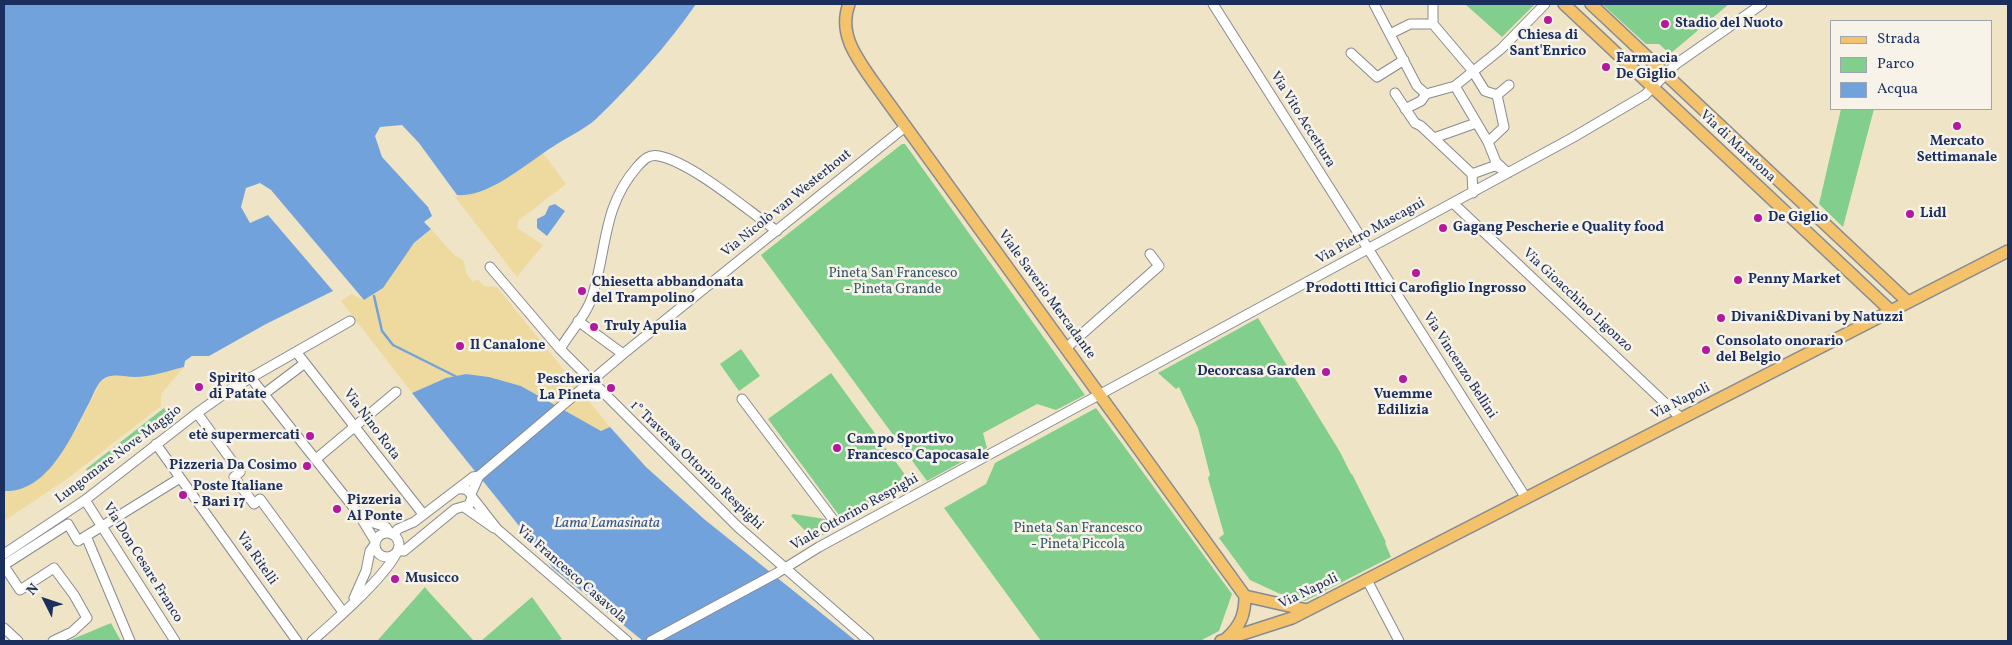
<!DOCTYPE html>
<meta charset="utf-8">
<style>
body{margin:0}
#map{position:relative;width:2012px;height:645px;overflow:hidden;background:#f0e4c7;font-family:Vollkorn,serif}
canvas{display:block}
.frame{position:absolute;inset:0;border:5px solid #1b2f5e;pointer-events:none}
.legend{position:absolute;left:1830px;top:20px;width:162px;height:90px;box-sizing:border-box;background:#f7f3e8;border:1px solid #9fa5b1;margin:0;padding:6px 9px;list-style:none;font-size:15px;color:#1b2f5e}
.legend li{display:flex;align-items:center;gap:10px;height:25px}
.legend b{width:25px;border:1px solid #9fa5b1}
.north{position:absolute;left:20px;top:575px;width:50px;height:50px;-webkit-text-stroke:4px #f7f3e8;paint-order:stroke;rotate:311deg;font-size:14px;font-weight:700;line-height:20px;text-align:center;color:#1b2f5e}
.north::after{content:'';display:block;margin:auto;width:18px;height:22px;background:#1b2f5e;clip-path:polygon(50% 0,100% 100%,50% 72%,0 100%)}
</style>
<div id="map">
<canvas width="2012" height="645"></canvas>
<div class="frame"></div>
<ul class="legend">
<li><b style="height:6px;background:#f3c26a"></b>Strada</li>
<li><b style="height:14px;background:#82ce8c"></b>Parco</li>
<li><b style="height:14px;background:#72a2dc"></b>Acqua</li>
</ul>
<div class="north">N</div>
</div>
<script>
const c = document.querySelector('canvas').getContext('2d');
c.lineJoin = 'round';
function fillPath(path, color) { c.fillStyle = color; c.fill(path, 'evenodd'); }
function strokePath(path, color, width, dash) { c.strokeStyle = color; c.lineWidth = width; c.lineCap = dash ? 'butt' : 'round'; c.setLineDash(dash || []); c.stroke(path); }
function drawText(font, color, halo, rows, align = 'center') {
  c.font = font + ' Vollkorn,serif'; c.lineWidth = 5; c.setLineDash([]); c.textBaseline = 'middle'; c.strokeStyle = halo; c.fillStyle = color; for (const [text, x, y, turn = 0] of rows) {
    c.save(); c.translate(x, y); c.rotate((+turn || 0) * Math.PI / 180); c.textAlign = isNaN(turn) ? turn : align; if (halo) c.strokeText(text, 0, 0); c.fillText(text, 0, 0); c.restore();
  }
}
const green = new Path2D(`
 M1465,4H1535L1502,37Z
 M1602,4H1729L1670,54L1659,44H1646Z
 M1841,109H1874L1843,227L1819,204Z
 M902,144H905L1085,395L1056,410L1037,404L983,433L987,448L927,481L761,255Z
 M1258,318L1340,452L1351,474H1352L1386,542L1385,543L1391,557L1305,601L1278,593L1250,580L1219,538L1224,534L1208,478L1210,475L1198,428L1179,387L1176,389L1158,373Z
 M741,349L760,376L739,391L720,364Z
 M831,373L906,476L844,522L768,419Z
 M164,408L167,413L90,474L86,469Z
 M1096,408L1232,594L1219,631L1200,641H1041L944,508L986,484L995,463Z
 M793,514L825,519L833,529L814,540L791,516Z
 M425,587L428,591L474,641H377Z
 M532,597L562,639L557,641H481Z
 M111,623L121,641H68Z`);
const sand = new Path2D(`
 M543,153L566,184L518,221L517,228L543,245L517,277L455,197L483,190L514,174Z
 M431,229L454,255L463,260L467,275L473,282L478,279L484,286L497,287L610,427L601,431L521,386L489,377L466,374L446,378L412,393L341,301L351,294L364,300C386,290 392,271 405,254C413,244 422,237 431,229Z
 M184,367L161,394V406L67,479L4,521V491H10L75,432L101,381L112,375L137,377Z`);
const water = new Path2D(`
 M4,4H696C668,45 632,84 596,119C584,130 567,137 554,146C528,162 489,198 457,195L419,143L402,125L380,127L375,136L382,157L428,207L432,216L424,222L431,229L414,243L383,288L364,300L271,190L260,183L246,188L241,207L250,223L268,215L333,291L266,324L209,356H192L185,361L184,367C168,371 150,377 135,377C123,377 111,372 101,381C96,386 92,398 88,405C71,437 48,493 4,491Z
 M555,204L565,211L547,236L537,228V219L545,215L549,206Z
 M466,374L489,377L521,386L601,431L610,427L646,467L704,519L856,641H643L553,568L412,393L446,378Z`);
const stream = new Path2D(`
 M374,296L382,331L393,345L457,377`);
const minor = new Path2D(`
 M1213,4L1526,498
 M1374,4L1417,86L1426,94
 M1433,4V24L1472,70L1485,91L1497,95
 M1390,34L1410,24H1433
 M1351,53L1377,77L1404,60
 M1455,86L1488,142L1496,162L1508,173
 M1395,93L1415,123L1421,126L1472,174L1473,193
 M1405,109L1421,101L1426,94L1455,86L1501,49L1545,4
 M1434,138L1476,123
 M1488,142L1504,127L1497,95L1509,85
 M1472,174L1494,166L1500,168
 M1453,203L1682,419
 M490,267L560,349L738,527L869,641
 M578,321L623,354
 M1066,348L1159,266L1150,254
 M560,349C570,332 588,313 593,294C607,247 603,206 637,167C644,159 649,154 659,156C693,163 747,210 777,231
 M297,353L423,514
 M251,378L358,513L375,541
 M264,394L305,363
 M742,399L835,522
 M197,413L240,472L234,477L254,504L260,499L343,612
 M156,444L297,641
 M316,459L396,392
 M471,494L479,476L623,354L905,127
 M472,497L497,529L627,641
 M85,500L175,641
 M464,507L494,528
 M360,514L374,523L386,527L390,533
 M375 545a12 12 0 1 1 24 0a12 12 0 1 1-24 0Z
 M393,535L398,529L414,522L473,477L479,476
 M86,536L130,641
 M398,551H404L455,509L469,505L472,497C470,491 466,488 459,489
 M4,554L85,500L197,413L231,389L350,321
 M4,565L68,524L78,541L180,478
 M4,566L20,590L54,568L74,595L87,618L72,632L53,641
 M1367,580L1399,641
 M354,598L366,571L370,551L375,544
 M4,628L18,641
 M312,641C335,621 382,580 396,554
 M651,641L777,573L819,547L1572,138L1645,95L1676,64L1762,4`);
const major = new Path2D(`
 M849,4C838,33 856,57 872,80L1245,596
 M1564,4L1891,311
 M1591,4L1908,302
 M1245,596L1307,610
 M1227,638C1241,625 1245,614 1245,596
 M1221,641L1292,618L2008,251`);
const markers = [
 [1548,20,5,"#b5179e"],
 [1665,24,5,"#b5179e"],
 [1606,67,5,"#b5179e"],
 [1957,126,5,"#b5179e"],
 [1910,214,5,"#b5179e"],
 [1758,218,5,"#b5179e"],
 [1443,228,5,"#b5179e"],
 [1416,273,5,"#b5179e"],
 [1738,280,5,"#b5179e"],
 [582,291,5,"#b5179e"],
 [1721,318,5,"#b5179e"],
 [594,327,5,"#b5179e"],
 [460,346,5,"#b5179e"],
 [1706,350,5,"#b5179e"],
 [1326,372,5,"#b5179e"],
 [1403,379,5,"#b5179e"],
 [199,387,5,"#b5179e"],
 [611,388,5,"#b5179e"],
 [310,436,5,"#b5179e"],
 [837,448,5,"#b5179e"],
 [307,466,5,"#b5179e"],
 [183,495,5,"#b5179e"],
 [337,509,5,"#b5179e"],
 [395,579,5,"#b5179e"]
];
const poiNames = [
 ["Stadio del Nuoto",1675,24],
 ["Chiesa di",1548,36,"center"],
 ["Sant'Enrico",1548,52,"center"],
 ["Farmacia",1616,59],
 ["De Giglio",1616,75],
 ["Mercato",1957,142,"center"],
 ["Settimanale",1957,158,"center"],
 ["Lidl",1920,214],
 ["De Giglio",1768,218],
 ["Gagang Pescherie e Quality food",1453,228],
 ["Penny Market",1748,280],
 ["Chiesetta abbandonata",592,283],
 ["del Trampolino",592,299],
 ["Prodotti Ittici Carofiglio Ingrosso",1416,289,"center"],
 ["Divani&Divani by Natuzzi",1731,318],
 ["Truly Apulia",604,327],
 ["Consolato onorario",1716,342],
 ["del Belgio",1716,358],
 ["Il Canalone",470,346],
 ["Decorcasa Garden",1316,372,"right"],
 ["Spirito",209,379],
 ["di Patate",209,395],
 ["Pescheria",601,380,"right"],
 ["La Pineta",601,396,"right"],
 ["Vuemme",1403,395,"center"],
 ["Edilizia",1403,411,"center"],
 ["etè supermercati",300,436,"right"],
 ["Campo Sportivo",847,440],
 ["Francesco Capocasale",847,456],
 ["Pizzeria Da Cosimo",297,466,"right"],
 ["Poste Italiane",193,487],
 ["- Bari 17",193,503],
 ["Pizzeria",347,501],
 ["Al Ponte",347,517],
 ["Musicco",405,579]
];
const streetNames = [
 ["Via Vito Accettura",1302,120,58],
 ["Via di Maratona",1737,147,43],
 ["Via Nicolò van Westerhout",787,204,-39],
 ["Via Pietro Mascagni",1371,232,-29],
 ["Viale Saverio Mercadante",1046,295,54],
 ["Via Gioacchino Ligonzo",1577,301,43],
 ["Via Vincenzo Bellini",1459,366,57],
 ["Via Napoli",1681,402,-27],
 ["Via Nino Rota",371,425,53],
 ["Lungomare Nove Maggio",119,455,-37],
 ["1° Traversa Ottorino Respighi",696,466,44],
 ["Viale Ottorino Respighi",855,513,-29],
 ["Via Ritelli",256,559,55],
 ["Via Don Cesare Franco",142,563,58],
 ["Via Francesco Casavola",571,575,41],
 ["Via Napoli",1309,592,-26]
];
const parkNames = [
 ["Pineta San Francesco",893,274],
 ["- Pineta Grande",893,290],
 ["Pineta San Francesco",1078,529],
 ["- Pineta Piccola",1078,545]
];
const waterNames = [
 ["Lama Lamasinata",607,524]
];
fillPath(green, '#82ce8c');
fillPath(sand, '#eeda9e');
fillPath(water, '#72a2dc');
strokePath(stream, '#72a2dc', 2.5);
strokePath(minor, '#868a92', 11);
strokePath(major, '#868a92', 14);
strokePath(minor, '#fff', 9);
strokePath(major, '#f3c26a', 11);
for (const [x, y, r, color] of markers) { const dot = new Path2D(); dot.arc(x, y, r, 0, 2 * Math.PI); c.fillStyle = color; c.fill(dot); strokePath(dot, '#f7f3e8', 2); }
drawText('bold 14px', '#1b2f5e', '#f7f3e8', poiNames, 'left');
drawText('14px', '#1b2f5e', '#f7f3e8', streetNames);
drawText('14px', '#35576a', '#f7f3e8', parkNames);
drawText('italic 15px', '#39578a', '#f7f3e8', waterNames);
</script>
